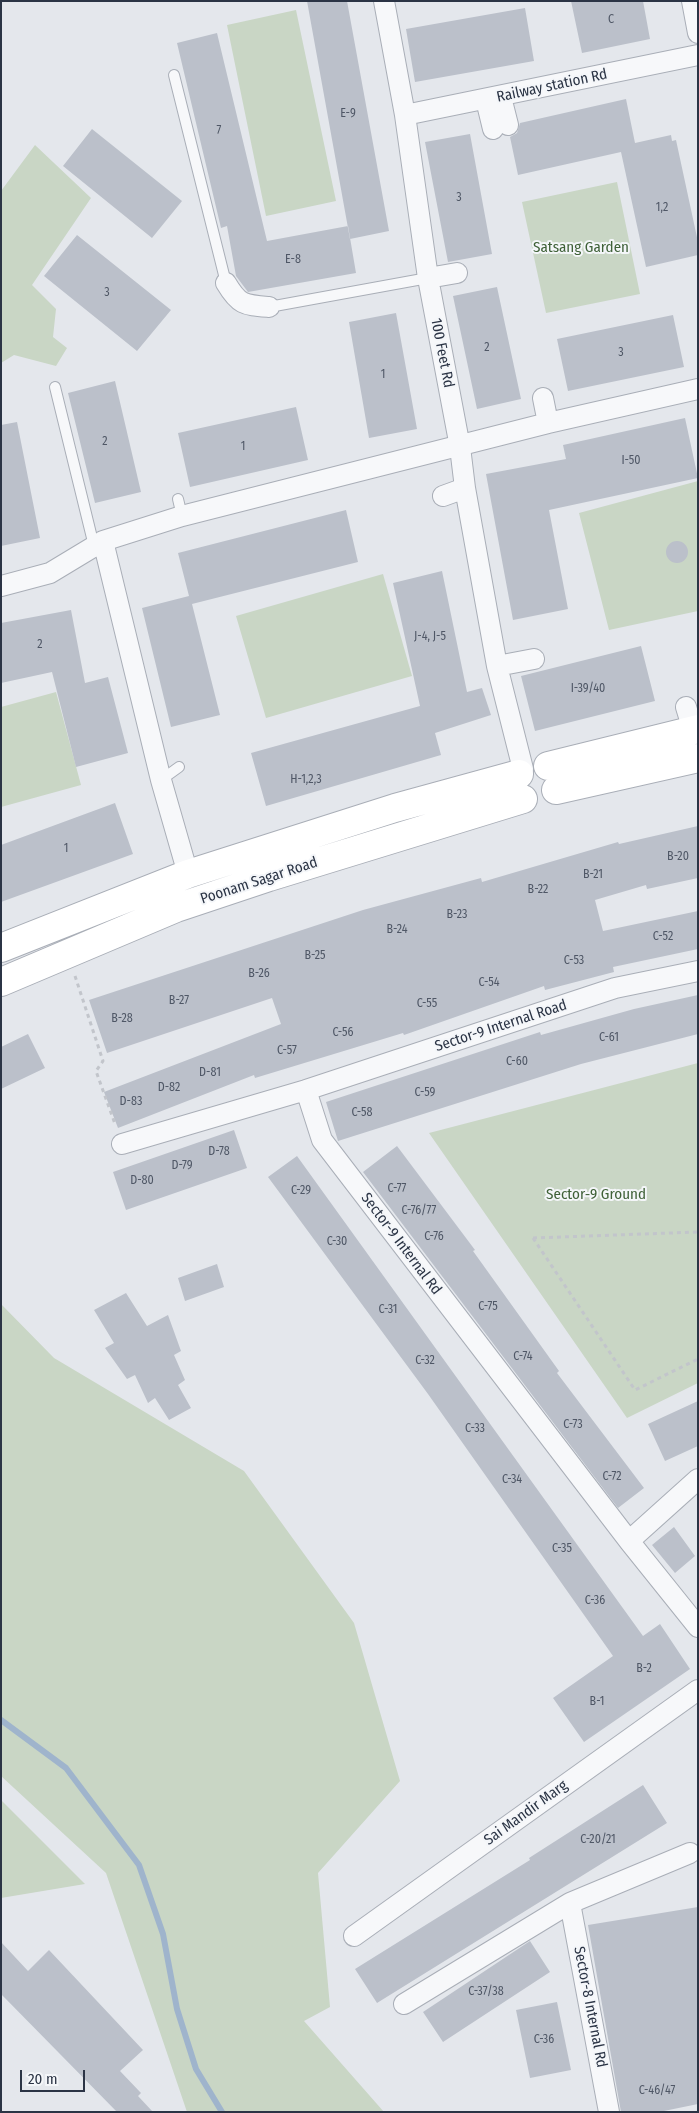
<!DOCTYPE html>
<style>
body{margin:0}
#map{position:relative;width:699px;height:2113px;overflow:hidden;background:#e4e7ec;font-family:"Fira Sans Condensed",sans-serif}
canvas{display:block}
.frame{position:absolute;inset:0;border:2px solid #2b3445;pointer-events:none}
.scale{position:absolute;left:20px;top:2070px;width:65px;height:22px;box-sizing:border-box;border:2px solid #2b3445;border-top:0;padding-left:6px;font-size:15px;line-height:18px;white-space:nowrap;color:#2b3445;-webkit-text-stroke:4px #f4f6f9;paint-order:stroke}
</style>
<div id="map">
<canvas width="699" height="2113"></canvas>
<div class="frame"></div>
<div class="scale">20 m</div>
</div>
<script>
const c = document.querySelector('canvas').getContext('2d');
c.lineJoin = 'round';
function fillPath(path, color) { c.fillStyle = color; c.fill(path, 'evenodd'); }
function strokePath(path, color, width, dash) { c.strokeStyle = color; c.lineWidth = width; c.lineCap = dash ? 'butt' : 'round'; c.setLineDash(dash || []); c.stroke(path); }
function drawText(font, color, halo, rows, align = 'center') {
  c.font = font + ' "Fira Sans Condensed",sans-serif'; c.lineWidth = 4; c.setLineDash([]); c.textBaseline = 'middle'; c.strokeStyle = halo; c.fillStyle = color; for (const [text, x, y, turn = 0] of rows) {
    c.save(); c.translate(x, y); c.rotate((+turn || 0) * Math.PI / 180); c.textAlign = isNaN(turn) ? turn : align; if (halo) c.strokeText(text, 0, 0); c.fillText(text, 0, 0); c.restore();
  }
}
const green = new Path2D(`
 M296,10L336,201L266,216L227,25Z
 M35,145L91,198L32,285L56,309L53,337L67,348L56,366L14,355L1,363V191Z
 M617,182L640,294L546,313L522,202Z
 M698,481V611L609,630L579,513Z
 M383,574L412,676L266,718L236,616Z
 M56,692L81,785L1,807V707Z
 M698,1063V1383L627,1418L429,1133Z
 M1,1304L54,1358L244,1471L354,1623L400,1781L318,1873L330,2007L304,2021L384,2112H187L106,1873L1,1776Z
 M1,1800L85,1884L1,1898Z`);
const stream = new Path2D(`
 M1,1720L66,1768L139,1865L163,1934L177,2009L196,2069L222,2112`);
const building = new Path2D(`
 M307,1H347L389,231L350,239Z
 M571,1H643L650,39L582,53Z
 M525,8L534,61L415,82L406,29Z
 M217,33L267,241L348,226L356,273L248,292L236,276L227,226L221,228L177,43Z
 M626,99L635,143L671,135L672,141L676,140L698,242V255L646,267L621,152L518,175L510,137L517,133L520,123Z
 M92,129L182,201L152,238L63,166Z
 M470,134L492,254L448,262L425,142Z
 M77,235L171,310L137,351L44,276Z
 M497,287L521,399L477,409L453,296Z
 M396,313L417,429L369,438L349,322Z
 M673,315L684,367L568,391L557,339Z
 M115,381L141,492L95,503L68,393Z
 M296,407L308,460L190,487L178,433Z
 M685,418L698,478L549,510L568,609L513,620L486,474L566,459L563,445Z
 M17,422L40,538L1,546V425Z
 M346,510L358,562L192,604L220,715L171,727L142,608L189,596L178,553Z
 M666 552a11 11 0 1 1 22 0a11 11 0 1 1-22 0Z
 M442,571L467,692L482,688L491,715L435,733L441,755L266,806L251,753L420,706L393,583Z
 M71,610L85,683L108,677L128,753L76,767L52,672L1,683V623Z
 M641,646L655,701L535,731L521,676Z
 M115,803L133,854L1,902V845Z
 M698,826V878L647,889L646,885L595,900L603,931L698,911V949L613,967L614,972L545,990L544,986L404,1035L403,1033L255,1078L254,1075L118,1128L104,1092L281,1024L272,998L107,1053L89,1000L363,910L481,878L482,882L618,842L619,844Z
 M698,995V1034L581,1064L338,1141L326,1102L540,1032L541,1035L634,1009Z
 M28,1034L45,1068L1,1089V1047Z
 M234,1130L247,1168L126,1210L113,1172Z
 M397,1146L475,1250L473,1251L559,1371L557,1373L644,1488L618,1508L363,1172Z
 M297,1156L643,1636L660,1624L690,1669L584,1742L553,1698L613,1656L428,1394L268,1177Z
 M217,1264L224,1287L185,1301L178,1278Z
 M126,1293L147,1326L168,1315L181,1351L174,1355L185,1380L178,1385L191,1408L169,1420L155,1398L148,1403L135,1375L127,1379L105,1348L114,1343L94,1310Z
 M698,1401V1446L665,1461L648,1424Z
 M674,1527L695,1556L675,1573L652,1545Z
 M643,1785L667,1823L377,2003L355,1969L530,1860L529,1858Z
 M698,1907V2104L659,2112H621L588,1925Z
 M530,1941L550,1972L443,2042L423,2012Z
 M1,1942L28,1971L49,1950L143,2050L120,2071L141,2093L138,2096L153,2112H117L1,1994Z
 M557,2002L571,2070L530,2078L516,2010Z`);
const path = new Path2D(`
 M75,976L103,1061L96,1071L115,1124
 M533,1238L635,1390L698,1359
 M533,1238L698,1232`);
const service = new Path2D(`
 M174,75L226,283
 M269,307L428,278
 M55,387L94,546
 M178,499L182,516
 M161,780L179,767`);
const minor = new Path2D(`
 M384,1L405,115L428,278L460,447L465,488L497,666L523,769
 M692,1L698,33
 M501,97L508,125
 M486,100L493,129
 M405,115L698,55
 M428,278L457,273
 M226,283C239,305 244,305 269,307
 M543,398L548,423
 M443,496L465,488
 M103,541L161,780L188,874
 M1,586L50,573L103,541L182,516L548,423L698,389
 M497,666L534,659
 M686,707L693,730
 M306,1090L615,988L698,971
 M122,1144L306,1090L322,1140L629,1541
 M698,1479L629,1541L698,1627
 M570,1903L690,1853
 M354,1936L698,1690
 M404,2004L570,1903L609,2112`);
const secondary = new Path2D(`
 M548,766L698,729
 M556,790L698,758
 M1,948L188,874L395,808L519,774
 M1,982L176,908L269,877L523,799`);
const numberNames = [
 ["C",611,20],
 ["E-9",348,114],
 ["7",219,131],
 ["3",459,198],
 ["1,2",662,208],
 ["E-8",293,260],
 ["3",107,293],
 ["2",487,348],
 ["3",621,353],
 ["1",383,375],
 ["2",105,442],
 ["1",243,447],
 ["I-50",631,461],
 ["J-4, J-5",430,637],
 ["2",40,645],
 ["I-39/40",588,689],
 ["H-1,2,3",306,780],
 ["1",66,849],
 ["B-20",678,857],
 ["B-21",593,875],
 ["B-22",538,890],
 ["B-23",457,915],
 ["B-24",397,930],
 ["C-52",663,937],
 ["B-25",315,956],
 ["C-53",574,961],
 ["B-26",259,974],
 ["C-54",489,983],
 ["B-27",179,1001],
 ["C-55",427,1004],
 ["B-28",122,1019],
 ["C-56",343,1033],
 ["C-61",609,1038],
 ["C-57",287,1051],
 ["C-60",517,1062],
 ["D-81",210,1073],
 ["D-82",169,1088],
 ["C-59",425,1093],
 ["D-83",131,1102],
 ["C-58",362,1113],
 ["D-78",219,1152],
 ["D-79",182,1166],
 ["D-80",142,1181],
 ["C-77",397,1189],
 ["C-29",301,1191],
 ["C-76/77",419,1211],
 ["C-76",434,1237],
 ["C-30",337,1242],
 ["C-75",488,1307],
 ["C-31",388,1310],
 ["C-74",523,1357],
 ["C-32",425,1361],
 ["C-73",573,1425],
 ["C-33",475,1429],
 ["C-72",612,1477],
 ["C-34",512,1480],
 ["C-35",562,1549],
 ["C-36",595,1601],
 ["B-2",644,1669],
 ["B-1",597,1702],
 ["C-20/21",598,1840],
 ["C-37/38",486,1992],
 ["C-36",544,2040],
 ["C-46/47",657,2091]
];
const streetNames = [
 ["Railway station Rd",552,86,-12],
 ["100 Feet Rd",442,353,79],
 ["Poonam Sagar Road",259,881,-18],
 ["Sector-9 Internal Road",501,1026,-18],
 ["Sector-9 Internal Rd",401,1244,53],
 ["Sai Mandir Marg",526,1813,-36],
 ["Sector-8 Internal Rd",590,2007,79]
];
const parkNames = [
 ["Satsang Garden",581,248],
 ["Sector-9 Ground",596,1195]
];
fillPath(green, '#c9d6c5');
strokePath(stream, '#9fb4cc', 6);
fillPath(building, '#bbc0ca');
strokePath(service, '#a9aeb7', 12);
strokePath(minor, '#a9aeb7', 22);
strokePath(secondary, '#a9aeb7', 30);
strokePath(path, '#c2c5cb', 3, [4, 4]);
strokePath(service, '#f7f8fa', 10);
strokePath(minor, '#f7f8fa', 20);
strokePath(secondary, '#fff', 28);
drawText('12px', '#4f5766', null, numberNames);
drawText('15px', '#2b3445', '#f4f6f9', streetNames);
drawText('15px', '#3f6138', '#f4f6f9', parkNames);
</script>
